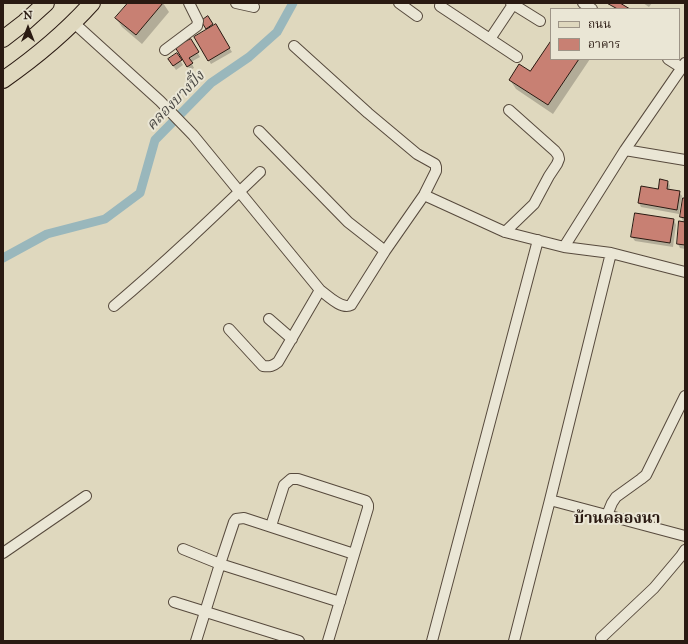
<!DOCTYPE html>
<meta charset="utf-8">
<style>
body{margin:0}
#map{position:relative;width:688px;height:644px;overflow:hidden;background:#dfd8be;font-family:"IM FELL Great Primer","Noto Serif Thai",serif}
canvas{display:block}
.frame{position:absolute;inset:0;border:4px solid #2a1a12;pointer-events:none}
.legend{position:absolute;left:550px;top:8px;width:130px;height:52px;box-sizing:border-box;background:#eae6d5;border:1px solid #9d9487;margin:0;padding:5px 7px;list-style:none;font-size:12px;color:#2a1a12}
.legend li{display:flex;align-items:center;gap:8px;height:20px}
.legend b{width:20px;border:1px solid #9d9487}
.north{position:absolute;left:8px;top:8px;width:40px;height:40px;-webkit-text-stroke:3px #eae6d5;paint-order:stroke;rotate:0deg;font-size:11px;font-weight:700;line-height:16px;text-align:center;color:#2a1a12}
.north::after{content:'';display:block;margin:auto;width:14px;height:18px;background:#2a1a12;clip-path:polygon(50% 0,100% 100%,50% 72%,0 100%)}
</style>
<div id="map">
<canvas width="688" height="644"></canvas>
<div class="frame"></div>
<ul class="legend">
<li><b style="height:5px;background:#dfd8be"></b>ถนน</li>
<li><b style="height:11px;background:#c88073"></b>อาคาร</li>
</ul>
<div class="north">N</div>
</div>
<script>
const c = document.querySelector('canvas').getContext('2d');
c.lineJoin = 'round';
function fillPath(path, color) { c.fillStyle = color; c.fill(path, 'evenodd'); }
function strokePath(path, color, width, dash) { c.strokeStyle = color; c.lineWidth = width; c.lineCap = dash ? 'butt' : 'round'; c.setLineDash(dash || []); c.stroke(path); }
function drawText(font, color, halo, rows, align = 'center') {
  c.font = font + ' "IM FELL Great Primer","Noto Serif Thai",serif'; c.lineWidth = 4; c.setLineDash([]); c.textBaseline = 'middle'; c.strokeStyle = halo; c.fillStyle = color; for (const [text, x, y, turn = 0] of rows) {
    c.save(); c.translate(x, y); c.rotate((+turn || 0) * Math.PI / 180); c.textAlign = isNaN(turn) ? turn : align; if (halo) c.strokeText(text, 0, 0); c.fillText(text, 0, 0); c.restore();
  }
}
const shadow = new Path2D(`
 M129,3H163L169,12L142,44L122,27L116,18Z
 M643,3H652L649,7Z
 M208,18L213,27L215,25L232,52L211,64L195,37L208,30L202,21Z
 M190,40L200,57L191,62L194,68L190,70L177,48Z
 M551,42V59H590L553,114L516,89L510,80L531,73Z
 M177,55L183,65L176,70L172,64Z
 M668,182L670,186L669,190L679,192L682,196L679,214L641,207L639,203L659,190Z
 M685,199V249L680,248L678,244L684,223L681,217Z
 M636,214L674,220L676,225L673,247L635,241L632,237Z`);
const canal = new Path2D(`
 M3,258L47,234L105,219L140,193L155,140L211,83L249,57L277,32L293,3`);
const building = new Path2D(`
 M128,3H163L136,35L115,18Z
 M607,3H620L630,9H618Z
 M208,16L213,24L206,29L201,21Z
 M216,24L230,48L208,61L194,37Z
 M191,39L199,52L189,58L193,63L187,67L175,47Z
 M551,41V59H579L548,105L509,80L519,64L530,71Z
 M177,53L182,60L173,66L168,59Z
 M660,179L668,181L667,189L680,191L677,210L638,203L641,186L658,189Z
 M683,198H685V218L680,217Z
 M635,213L674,219L670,243L631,237Z
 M679,221L685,222V245L677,244Z`);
const street = new Path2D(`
 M236,3L254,7
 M399,3L417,16
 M511,3L540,21
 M583,3L592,9
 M440,6L517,57
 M74,23L160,101L193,135L320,290C328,296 342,310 351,305L385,251L424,195L436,171V167L435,164L417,154L368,113L294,46
 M490,39L514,3
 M165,50L197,26L198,21L189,3
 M668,59L682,68H685
 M259,131L348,222L385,251
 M625,150L685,160
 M424,195L505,232L564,247L611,253L685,272
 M505,232L534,204L549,176L557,164L559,159L558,155L555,151L509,110
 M564,247L625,150L685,63
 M114,306C164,264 212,218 260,172
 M269,319L292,339
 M229,329L263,366C270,367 273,366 278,362L320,290
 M550,500L685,536
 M607,515L612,503L616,497L641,479L646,475L685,396
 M271,526L284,485L291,479H298L366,501L368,505V508L328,641
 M183,549L220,564L340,602
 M3,553L86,496
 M174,602L299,641
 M601,638L654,588L681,556L685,550
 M196,641L220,564L234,522L236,519L244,518L354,554
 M432,641L538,240
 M514,641L550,500L611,253`);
const primary = new Path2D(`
 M3,39L25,22L46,3
 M3,80C36,57 65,33 92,3`);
const waterNames = [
 ["คลองบางปิ้ง",176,101,-46]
];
const quarterNames = [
 ["บ้านคลองนา",617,519]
];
fillPath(shadow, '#0003');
strokePath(canal, '#99b7bc', 9);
fillPath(building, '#c88073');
strokePath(building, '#2a1a12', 1);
strokePath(street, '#574a3d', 12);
strokePath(primary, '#2a1a12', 18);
strokePath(street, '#eae6d5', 10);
strokePath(primary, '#dfd8be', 16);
drawText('italic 15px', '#4b4945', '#eae6d5', waterNames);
drawText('bold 16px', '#2a1a12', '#eae6d5', quarterNames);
</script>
